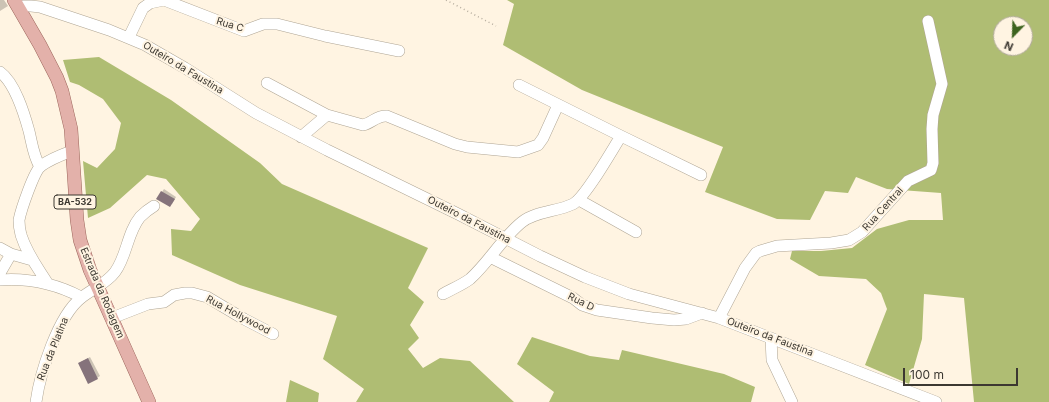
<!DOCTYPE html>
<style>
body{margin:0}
#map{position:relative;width:1049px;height:402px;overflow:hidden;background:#fff4e2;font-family:Inter,sans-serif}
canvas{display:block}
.north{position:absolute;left:993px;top:16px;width:40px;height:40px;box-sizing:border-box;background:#fff4e2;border:1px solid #b1a99b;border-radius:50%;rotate:203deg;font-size:11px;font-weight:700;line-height:16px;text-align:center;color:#3c3831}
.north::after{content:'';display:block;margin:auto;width:14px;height:18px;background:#3e641f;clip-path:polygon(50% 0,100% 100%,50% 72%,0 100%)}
.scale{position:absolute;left:903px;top:368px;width:115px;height:18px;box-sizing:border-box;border:2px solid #3c3831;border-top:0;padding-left:5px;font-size:12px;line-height:14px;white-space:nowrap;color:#3c3831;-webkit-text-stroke:3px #fff4e2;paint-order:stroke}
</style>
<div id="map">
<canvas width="1049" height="402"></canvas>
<div class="north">N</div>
<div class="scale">100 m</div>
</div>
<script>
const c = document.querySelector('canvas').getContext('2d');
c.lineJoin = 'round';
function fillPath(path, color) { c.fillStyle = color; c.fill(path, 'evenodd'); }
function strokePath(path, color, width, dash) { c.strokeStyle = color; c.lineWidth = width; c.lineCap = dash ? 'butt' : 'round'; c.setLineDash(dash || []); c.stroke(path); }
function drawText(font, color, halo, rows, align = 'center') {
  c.font = font + ' Inter,sans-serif'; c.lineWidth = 4; c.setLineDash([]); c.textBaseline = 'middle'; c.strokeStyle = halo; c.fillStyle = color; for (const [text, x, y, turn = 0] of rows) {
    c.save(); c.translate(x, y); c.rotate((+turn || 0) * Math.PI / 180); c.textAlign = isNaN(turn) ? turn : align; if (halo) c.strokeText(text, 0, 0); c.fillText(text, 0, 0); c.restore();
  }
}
const forest = new Path2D(`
 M507,0H1049V402H974L964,298L924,294L922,339L909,384L865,365L887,309L881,293L866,279L819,276L790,259L792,251H821L852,248L877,229L909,220H943L941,193L887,189L856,177L848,193L825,191L810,220L777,219L705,192L723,147L582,90L503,45L514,4ZM1001,24H1025V48H1001Z
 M99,57L171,100L260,163L282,184L428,248L408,288L424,302L410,325L419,338L408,349L423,368L440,358L470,361L514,402H356L364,389L323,359L337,316L240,285L172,255L171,229L191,231L200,219L166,179L147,175L110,208L88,218L83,161L97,168L115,149L121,123L103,99L79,85L70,82L63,60Z
 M532,337L590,356L619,360L622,350L724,374L755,387L751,402H549L554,392L517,364Z
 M290,380L319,393L318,402H286Z`);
const shadow = new Path2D(`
 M0,0H4L8,6L0,11Z
 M164,189L176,197L172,204L158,198Z
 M90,357L100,376L97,378L79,363Z`);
const building = new Path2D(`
 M161,191L175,199L170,207L156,199Z
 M88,358L98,379L88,384L78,363Z`);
const path = new Path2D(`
 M446,0L496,26`);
const minor = new Path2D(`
 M18,6H31L40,7L109,30L145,45L185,68L256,113L327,150L458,214L540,256L585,277L629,294L719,318L936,402
 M129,37L143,8L150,3L164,0L244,31L263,24H277L325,36L399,51
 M0,72C15,83 24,113 29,131C32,143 33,155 40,167
 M267,83L327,115
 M519,85L621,136L701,175
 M301,137L327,115L363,125C372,123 377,115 387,116L455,144L467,147L518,152L538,145L543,138L558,105
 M579,200L636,232
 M0,248L11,254L32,260
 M490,257L573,298L582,305L597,310L652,318L674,320L686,319L702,313
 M0,273L11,254
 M0,280C28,278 56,284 81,297
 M48,284C38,268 27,254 21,235C20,231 19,225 19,220C21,210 34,171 41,166C50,159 61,155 72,151
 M443,294C452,289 462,285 470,279C489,262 502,238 522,222C536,211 557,212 573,204C585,198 612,150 621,136
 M112,318L148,304L164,302L174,295L185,293H192L207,297L244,319L273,334
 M719,318L745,268L756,253L760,251L777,246L831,243L849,240L862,232L908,181L931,170L933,163L932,129L933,115L942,84L928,21
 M771,338L772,360L792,402
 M36,402C40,373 58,316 81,298C92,289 106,284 115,272C127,256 127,233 140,217C144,213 149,209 154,206`);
const major = new Path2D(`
 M14,0L40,45L57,78L62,91L71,129L77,220L80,240L90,270L149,402`);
const shields = [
 [75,202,42]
];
const shieldNames = [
 ["BA-532",75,202]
];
const streetNames = [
 ["Rua C",230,25,17],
 ["Outeiro da Faustina",183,68,31],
 ["Rua Central",883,209,-48],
 ["Outeiro da Faustina",469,220,27],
 ["Estrada da Rodagem",102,293,67],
 ["Rua D",581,302,26],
 ["Rua Hollywood",238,315,28],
 ["Outeiro da Faustina",770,337,21],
 ["Rua da Platina",53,349,-68]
];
fillPath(forest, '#afbd73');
fillPath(shadow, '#0003');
fillPath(building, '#85737b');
strokePath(minor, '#afa594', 12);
strokePath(major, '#9c655b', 14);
strokePath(path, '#b6ad9f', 1.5, [1, 3]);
strokePath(minor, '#fff', 11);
strokePath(major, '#e3b1aa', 13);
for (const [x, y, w] of shields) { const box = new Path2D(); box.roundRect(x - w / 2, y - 7, w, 14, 3); c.fillStyle = '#fff4e2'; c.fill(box); strokePath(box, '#3c3831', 1); }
drawText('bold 9px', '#3c3831', null, shieldNames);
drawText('10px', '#3c3831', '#fff4e2', streetNames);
</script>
